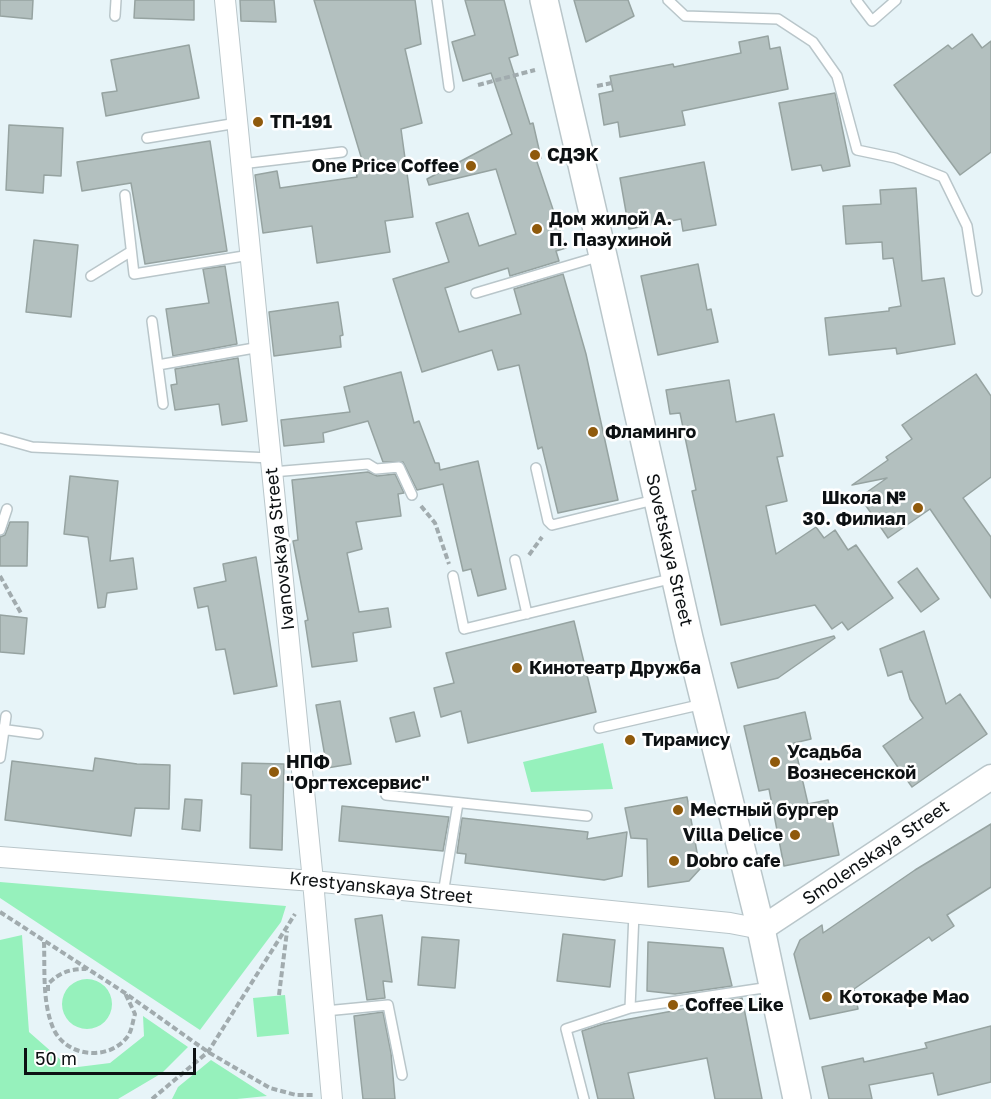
<!DOCTYPE html>
<meta charset="utf-8">
<style>
body{margin:0}
#map{position:relative;width:991px;height:1099px;overflow:hidden;background:#e7f4f8;font-family:"Golos Text",sans-serif}
canvas{display:block}
.scale{position:absolute;left:24px;top:1048px;width:172px;height:27px;box-sizing:border-box;border:3px solid #0d1113;border-top:0;padding-left:8px;font-size:18px;line-height:21px;white-space:nowrap;color:#0d1113;-webkit-text-stroke:4px #fff;paint-order:stroke}
</style>
<div id="map">
<canvas width="991" height="1099"></canvas>
<div class="scale">50 m</div>
</div>
<script>
const c = document.querySelector('canvas').getContext('2d');
c.lineJoin = 'round';
function fillPath(path, color) { c.fillStyle = color; c.fill(path, 'evenodd'); }
function strokePath(path, color, width, dash) { c.strokeStyle = color; c.lineWidth = width; c.lineCap = dash ? 'butt' : 'round'; c.setLineDash(dash || []); c.stroke(path); }
function drawText(font, color, halo, rows, align = 'center') {
  c.font = font + ' "Golos Text",sans-serif'; c.lineWidth = 5; c.setLineDash([]); c.textBaseline = 'middle'; c.strokeStyle = halo; c.fillStyle = color; for (const [text, x, y, turn = 0] of rows) {
    c.save(); c.translate(x, y); c.rotate((+turn || 0) * Math.PI / 180); c.textAlign = isNaN(turn) ? turn : align; if (halo) c.strokeText(text, 0, 0); c.fillText(text, 0, 0); c.restore();
  }
}
const green = new Path2D(`
 M603,743L613,789L531,792L523,762Z
 M0,882L286,906L281,922L200,1030L0,898Z
 M22,935L29,1032L70,1068L110,1063L144,1036L143,1016L188,1047L162,1073L118,1099H0V940Z
 M62 1004a25 25 0 1 1 50 0a25 25 0 1 1-50 0Z
 M285,995L289,1034L257,1037L253,998Z
 M211,1060L267,1096L237,1099H172L178,1087Z`);
const building = new Path2D(`
 M0,0H33L32,19L0,16Z
 M135,0H194V20L134,18Z
 M240,0H274L276,22L241,21Z
 M314,0H415L421,44L405,49L422,123L401,129L413,217L385,221L390,252L317,263L312,226L263,233L255,175L277,171L280,188L357,177L354,161L362,160Z
 M465,0H504L518,55L509,58L530,124L533,123L541,158L536,159L566,248L556,251L559,261L510,276L508,268L445,288L459,332L521,314L514,289L563,274L586,354L618,500L558,513L542,447L538,449L519,365L498,370L492,350L422,372L393,279L449,262L436,223L468,213L479,246L516,234L496,169L429,185L427,179L512,134L491,73L463,81L452,42L475,35Z
 M574,0H628L634,16L586,42Z
 M972,34L982,48L991,41V152L960,175L894,85L948,45L952,49Z
 M768,36L770,49L780,47L788,89L682,111L685,125L620,137L618,122L604,125L599,94L613,91L610,76L673,64L674,67L741,53L739,42Z
 M189,45L199,98L106,116L102,93L117,91L111,60Z
 M835,93L850,166L823,171L821,165L792,170L779,103Z
 M9,125L63,128L61,176L44,175L43,193L6,190Z
 M210,141L227,251L145,264L131,183L82,191L77,162Z
 M704,162L716,225L683,231L681,219L629,229L620,178Z
 M916,188L922,281L944,278L955,344L897,354L896,348L829,355L825,318L889,311V308L901,306L893,258L883,259L882,242L846,244L843,206L881,204L880,190Z
 M34,240L78,245L71,317L26,312Z
 M698,264L707,310L711,309L718,342L658,355L641,276Z
 M225,266L237,344L173,356L166,309L209,303L203,269Z
 M338,302L343,335L340,336L341,347L274,356L269,312Z
 M238,358L247,421L222,425L219,404L175,410L171,385L177,384L175,369Z
 M401,372L414,423L419,421L435,463H439L440,470L478,461L506,589L478,596L471,569L463,571L443,484L417,490L403,462H383L368,421L323,433L324,442L284,446L281,420L350,412L344,387Z
 M976,374L991,396V477L963,498L991,537V598L930,509L888,538L860,497L887,478L852,485L888,460L886,457L912,439L902,425Z
 M729,380L736,422L774,414L783,456L777,457L787,501L766,506L776,554L816,527L824,538L835,530L848,550L856,545L893,598L848,630L842,622L832,629L815,605L721,625L692,491L696,490L680,413L670,414L666,390Z
 M368,472L377,476L395,474L404,493L398,494L401,516L356,522L362,549L347,553L359,612L388,608L391,627L353,633L357,661L312,667L305,621L308,620L293,541L298,540L292,480Z
 M70,476L118,481L110,561L133,558L137,589L107,593L105,607L98,608L88,537L64,534Z
 M10,522H28L27,566H0V537L5,535Z
 M256,557L277,686L234,694L225,649L216,650L208,606L198,608L194,588L226,581L223,564Z
 M917,568L939,599L921,612L898,582Z
 M0,615L27,618L24,654L0,652Z
 M574,621L596,712L468,743L461,711L441,717L434,688L454,683L446,653Z
 M924,631L946,704L960,694L987,734L912,787L883,746L923,718L910,699L902,671L888,676L880,649Z
 M834,636L835,638L778,678L738,688L731,663Z
 M340,701L351,764L327,768L316,705Z
 M414,712L420,736L396,742L390,718Z
 M805,712L811,739L794,743L808,804L828,800L839,855L784,866L769,789L759,791L744,726Z
 M95,758L137,764L170,765L169,809L135,808L131,836L5,820L12,761L93,771Z
 M242,763L284,764L282,850L250,848L251,795L241,794Z
 M687,797L700,869L689,881L648,887L647,839L631,838L625,808Z
 M185,799L202,800L200,831L182,829Z
 M342,806L449,817L443,851L339,841Z
 M462,818L588,832L587,839L627,832L622,876L604,880L465,863L466,854L457,853Z
 M991,824V887L947,915L954,926L932,941L929,937L854,989L858,1009L810,1019L794,954L800,940L822,925L823,933L915,870Z
 M382,915L392,982L383,981L385,998L367,1000L355,919Z
 M563,934L615,940L610,987L557,981Z
 M422,937L459,940L455,988L418,985Z
 M648,942L723,948L732,986L675,994L647,991Z
 M742,998L762,1099H715L707,1058L628,1073L634,1099H598L582,1031L603,1024Z
 M383,1012L391,1053L395,1099H363L354,1016Z
 M991,1026V1082L938,1095L933,1073L869,1085L872,1099H829L822,1067L863,1058L864,1062L927,1048L925,1043Z`);
const path = new Path2D(`
 M478,85L535,70
 M597,86L612,83
 M421,506L435,523L449,564
 M529,555L542,537
 M0,576L22,615
 M0,912L125,993L208,1052L270,1088L296,1095H313
 M44,942C45,970 42,1004 54,1030C68,1058 110,1061 128,1036C132,1030 133,1020 135,1014L125,993
 M48,991V984C60,972 70,969 86,969
 M279,995L287,931
 M152,1099L208,1052L295,914`);
const service = new Path2D(`
 M437,0L449,87
 M668,0L685,16L778,19L813,42L837,76L857,150L895,158L943,177L967,226L977,291
 M856,0L872,21L896,0
 M115,16L116,0
 M147,138L237,123
 M241,164L342,152
 M125,195L134,274L250,255
 M91,276L130,252
 M476,293L601,256
 M152,321L163,404
 M158,365L260,347
 M0,438L32,447L271,458
 M536,468L548,521L552,525L654,500
 M272,472L368,464L376,469L399,467L412,495
 M0,530L7,509
 M515,560L527,614
 M453,576L464,629L674,578
 M599,728L703,704
 M0,729L38,734
 M0,758L6,716
 M386,795L587,816
 M443,894L458,803
 M630,1008L770,987
 M325,1011L388,1005L402,1075
 M584,1099L566,1029L630,1008L634,913`);
const minor = new Path2D(`
 M225,0L313,881L332,1099
 M0,857L313,881L730,923L761,929`);
const tertiary = new Path2D(`
 M761,929L991,777`);
const secondary = new Path2D(`
 M544,0L603,256L689,638L761,929L797,1099`);
const markers = [
 [258,122,6,"#8f5a0c"],
 [535,155,6,"#8f5a0c"],
 [471,166,6,"#8f5a0c"],
 [537,229,6,"#8f5a0c"],
 [593,432,6,"#8f5a0c"],
 [918,508,6,"#8f5a0c"],
 [517,668,6,"#8f5a0c"],
 [630,740,6,"#8f5a0c"],
 [775,762,6,"#8f5a0c"],
 [274,772,6,"#8f5a0c"],
 [678,810,6,"#8f5a0c"],
 [795,835,6,"#8f5a0c"],
 [674,861,6,"#8f5a0c"],
 [827,997,6,"#8f5a0c"],
 [673,1005,6,"#8f5a0c"]
];
const poiNames = [
 ["ТП-191",270,122],
 ["СДЭК",547,155],
 ["One Price Coffee",459,166,"right"],
 ["Дом жилой А.",549,219],
 ["П. Пазухиной",549,240],
 ["Фламинго",605,432],
 ["Школа №",906,498,"right"],
 ["30. Филиал",906,519,"right"],
 ["Кинотеатр Дружба",529,668],
 ["Тирамису",642,740],
 ["Усадьба",787,752],
 ["Вознесенской",787,773],
 ["НПФ",286,762],
 ["\"Оргтехсервис\"",286,783],
 ["Местный бургер",690,810],
 ["Villa Delice",783,835,"right"],
 ["Dobro cafe",686,861],
 ["Котокафе Мао",839,997],
 ["Coffee Like",685,1005]
];
const streetNames = [
 ["Ivanovskaya Street",280,549,-96],
 ["Sovetskaya Street",669,550,77],
 ["Smolenskaya Street",876,853,-34],
 ["Krestyanskaya Street",381,888,6]
];
fillPath(green, '#96f1bc');
fillPath(building, '#b3c0bf');
strokePath(building, '#96a3a1', 1.5);
strokePath(service, '#b9c6ca', 12);
strokePath(minor, '#b9c6ca', 22);
strokePath(tertiary, '#b9c6ca', 27);
strokePath(secondary, '#b9c6ca', 30);
strokePath(path, '#a1abae', 4, [6, 3]);
strokePath(service, '#fff', 9);
strokePath(minor, '#fff', 20);
strokePath(tertiary, '#fff', 24);
strokePath(secondary, '#fff', 27);
for (const [x, y, r, color] of markers) { const dot = new Path2D(); dot.arc(x, y, r, 0, 2 * Math.PI); c.fillStyle = color; c.fill(dot); strokePath(dot, '#fff', 2); }
drawText('bold 18px', '#0d1113', '#fff', poiNames, 'left');
drawText('18px', '#0d1113', '#fff', streetNames);
</script>
